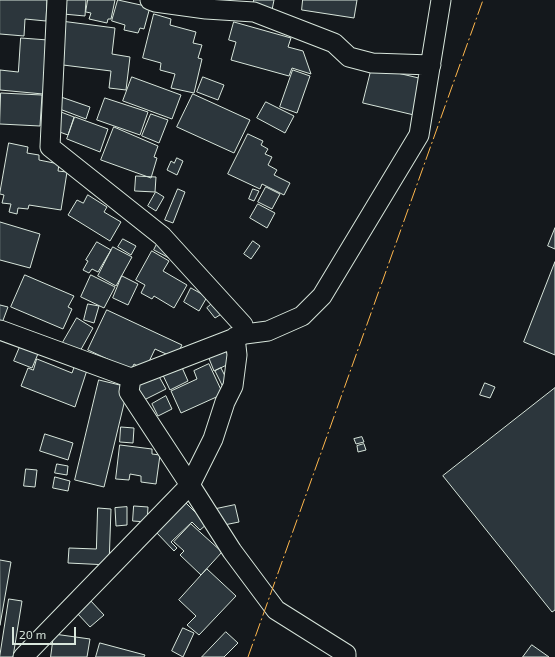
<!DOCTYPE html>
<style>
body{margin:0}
#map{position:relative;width:555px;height:657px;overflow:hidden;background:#14181c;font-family:"Exo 2",sans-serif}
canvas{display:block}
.scale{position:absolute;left:12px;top:627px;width:64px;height:18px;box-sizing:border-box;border:2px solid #d8e6dc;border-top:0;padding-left:5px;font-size:12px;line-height:14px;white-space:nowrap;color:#d8e6dc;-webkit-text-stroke:3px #14181c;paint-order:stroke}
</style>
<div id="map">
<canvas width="555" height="657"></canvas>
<div class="scale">20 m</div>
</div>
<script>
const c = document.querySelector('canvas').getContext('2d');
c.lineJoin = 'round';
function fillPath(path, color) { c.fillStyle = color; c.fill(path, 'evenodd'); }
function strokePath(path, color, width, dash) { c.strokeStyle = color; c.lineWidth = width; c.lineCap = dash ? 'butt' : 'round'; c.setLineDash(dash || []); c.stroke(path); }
const building = new Path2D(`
 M0,0H47L46,21L25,19L24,36L0,34Z
 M65,0H86L85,16L63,14Z
 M88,0H115L111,19H108L107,23L89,19L91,13L86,12Z
 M118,0L150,7L144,29L140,28L138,33L124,30L125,25L112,21Z
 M254,0H274L272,10L253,6Z
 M303,0H357L354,18L302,10Z
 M154,14L171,19L170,25L196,32L193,43L202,45L198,58L202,59L194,93L171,88L175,74L160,70L161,63L143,58Z
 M61,21L115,28L112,54L130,57L126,90L109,88L111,71L55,64Z
 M234,22L291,38L288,47L303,51L311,74L292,68L289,76L231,60L236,42L229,40Z
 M21,38L48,40L43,94L0,90V70L18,72Z
 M372,67L423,79L414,115L363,103Z
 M293,70L310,76L297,113L280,107Z
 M132,77L181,95L172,119L123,101Z
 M203,77L224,85L218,100L197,92Z
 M1,93L42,95L40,126L0,124Z
 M193,94L250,120L234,153L177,127Z
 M61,97L90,107L86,119L57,108Z
 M105,98L148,112L140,135L97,120Z
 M266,102L294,116L285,133L257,118Z
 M61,112L74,117L68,135L54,130Z
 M151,114L168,120L159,143L142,136Z
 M75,117L108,129L100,152L67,139Z
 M114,127L158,146L154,157L157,158L151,178L101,160Z
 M248,134L263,141L261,145L268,149L265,154L272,157L268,165L277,170L274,175L290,183L284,195L262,184L260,189L228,174Z
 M9,143L28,147L27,153L39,155V160L59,164L58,171L67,172L61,210L29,205L28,209L18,208L17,214L9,212L11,204L2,203L4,195L0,194Z
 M177,158L183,161L177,175L167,170L171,161L174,163Z
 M136,176L156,177L155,192L135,191Z
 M266,187L280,194L272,209L258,202Z
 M178,189L185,192L173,223L165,220Z
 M253,189L259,191L254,201L249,199Z
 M156,192L164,197L156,211L148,206Z
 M88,195L107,207L104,212L121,222L110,241L68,215L77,200L83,203Z
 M258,204L275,213L267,228L250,218Z
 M0,222L40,234L30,268L0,260Z
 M555,228V249L548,246Z
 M123,239L136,246L131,255L118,247Z
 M253,241L260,246L251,259L244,254Z
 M97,242L111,250L98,272L92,269L89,273L83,270L88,261L86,260Z
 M157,244L172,251L169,258L154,250Z
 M113,247L132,257L116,286L98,276Z
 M152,251L169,261L163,271L187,285L174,308L154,296L152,299L141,293L145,285L136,280Z
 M555,262V355L524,342Z
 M25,275L74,296L68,307L72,309L63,329L11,307Z
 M91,275L115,287L104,308L81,297Z
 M122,276L138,284L128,305L113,298Z
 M191,288L207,297L199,311L184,302Z
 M214,302L223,313L215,318L207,308Z
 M88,304L99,306L94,323L84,320Z
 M0,305L8,307L2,323L0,322Z
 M107,310L182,345L175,358L155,349L145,370L134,364L131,370L88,350Z
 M77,318L93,328L79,353L62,344Z
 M22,342L40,349L32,368L14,361Z
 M225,348L231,363L214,371L208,356Z
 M37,359L72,373L76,362L88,367L75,407L21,386L28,368L33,370Z
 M180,363L188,381L170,390L161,371Z
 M209,364L223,394L181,413L171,391L197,379L194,371Z
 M221,368L230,386L224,389L215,371Z
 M156,371L166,389L144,400L135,382Z
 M99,380L128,387L104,487L75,480Z
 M485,383L495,387L490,398L480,395Z
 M555,388V610L552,612L443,476Z
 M166,396L172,409L158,416L152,404Z
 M121,427L134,428L133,443L120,442Z
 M45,434L73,443L68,460L40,451Z
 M362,437L364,442L356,444L354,439Z
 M364,444L366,450L358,452L357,446Z
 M120,445L152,449V454L160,455L156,484L141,482V476L130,474L129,480L116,479Z
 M57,464L68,466L67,475L55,473Z
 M26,469L37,470L35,487L24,486Z
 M55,477L70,481L68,491L53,488Z
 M186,503L207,524L200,530L192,522L171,542L177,548L174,551L156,532Z
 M235,505L239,522L219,526L216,509Z
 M134,506L148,507L147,522L133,521Z
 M127,507V525L116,526L115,508Z
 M98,508L111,509L109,565L68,563L69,548L96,549Z
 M191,524L222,552L201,575L180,555L184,551L174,542Z
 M0,560L11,562L0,625Z
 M207,569L236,596L199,635L187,625L196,616L179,600Z
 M9,599L22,601L13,657H0Z
 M90,600L104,615L90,627L77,613Z
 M183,628L194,633L183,657L172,651Z
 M226,632L238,643L224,657H202Z
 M54,634L90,639L87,657H51Z
 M100,643L145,655L144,657H96Z
 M532,645L549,657H523Z`);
const street = new Path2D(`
 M150,0L155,2L206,9L254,12L334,43L349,57L372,63L431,65
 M0,330L131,378L245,334L243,325L162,236L50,147L57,0
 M245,334L268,331L302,316L322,296L419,135L441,0
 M235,337L237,355L233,386L225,402L213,439L190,485L232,551L276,610L346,654V657
 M23,657L190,485L129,392L131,378`);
const power = new Path2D(`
 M248,657L483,0`);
fillPath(building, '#2c363c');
strokePath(building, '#d8e6dc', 1);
strokePath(street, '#d8e6dc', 21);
strokePath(street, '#14181c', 19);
strokePath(power, '#ffb74d', 1, [14, 3, 2, 3]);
</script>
